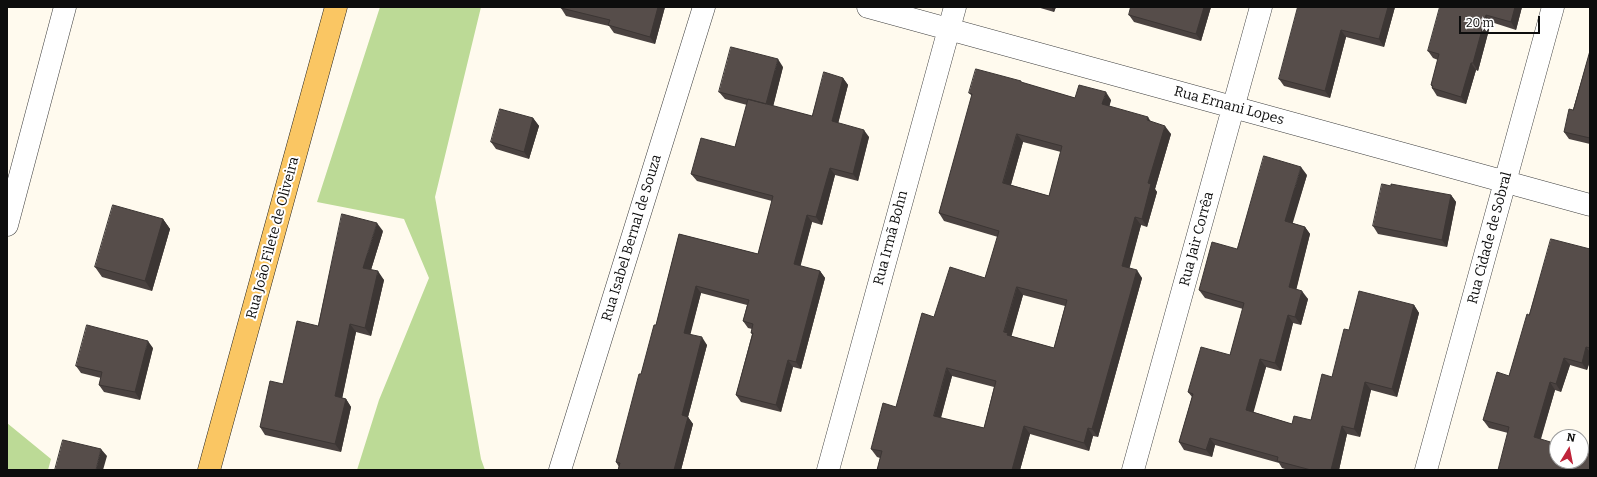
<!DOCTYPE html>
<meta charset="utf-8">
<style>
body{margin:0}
#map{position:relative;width:1597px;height:477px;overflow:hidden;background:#fffaee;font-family:Bitter,serif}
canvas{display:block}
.frame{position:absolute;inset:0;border:8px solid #0d0d0d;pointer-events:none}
.north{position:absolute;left:1549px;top:429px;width:40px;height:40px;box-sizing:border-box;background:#fff;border:1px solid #9e9e9e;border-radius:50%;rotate:10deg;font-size:11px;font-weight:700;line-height:16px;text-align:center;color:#0d0d0d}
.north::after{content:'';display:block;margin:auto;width:14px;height:18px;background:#bf243a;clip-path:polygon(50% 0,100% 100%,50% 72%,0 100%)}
.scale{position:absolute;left:1459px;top:16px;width:81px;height:18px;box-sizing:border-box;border:2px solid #0d0d0d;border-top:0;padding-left:5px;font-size:12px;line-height:14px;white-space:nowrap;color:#0d0d0d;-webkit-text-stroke:3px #fff;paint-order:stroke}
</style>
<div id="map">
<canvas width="1597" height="477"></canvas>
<div class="frame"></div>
<div class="north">N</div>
<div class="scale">20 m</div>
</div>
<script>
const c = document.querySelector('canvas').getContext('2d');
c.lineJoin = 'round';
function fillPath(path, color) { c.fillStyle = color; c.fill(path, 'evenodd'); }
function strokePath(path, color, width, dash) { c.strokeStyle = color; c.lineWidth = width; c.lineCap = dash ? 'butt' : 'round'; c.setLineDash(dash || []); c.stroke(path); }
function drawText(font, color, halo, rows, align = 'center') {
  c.font = font + ' Bitter,serif'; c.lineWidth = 4; c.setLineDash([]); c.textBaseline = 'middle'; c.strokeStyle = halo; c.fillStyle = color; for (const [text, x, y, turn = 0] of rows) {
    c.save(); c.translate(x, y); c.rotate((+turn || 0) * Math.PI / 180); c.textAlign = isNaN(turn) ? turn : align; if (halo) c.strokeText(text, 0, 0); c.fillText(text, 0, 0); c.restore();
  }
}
const forest = new Path2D(`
 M380,7H481L435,197L481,459L485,470H357L379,400L429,278L404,219L317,202Z
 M7,423L51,459L48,470H7Z`);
const street = new Path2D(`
 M868,7L1590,205
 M7,225L65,7
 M560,470L704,7
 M828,470L955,7
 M1133,470L1261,7
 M1426,470L1553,7`);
const primary = new Path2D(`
 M209,470L336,7`);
const wall = new Path2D(`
 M665,7L655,44L614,33L609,26L566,16L561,8Z
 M1037,7H1056L1054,12Z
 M1131,7H1211L1201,41L1134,22L1129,15Z
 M1298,7H1395L1384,47L1346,37L1330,98L1284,86L1279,79Z
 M1438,7H1522L1516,30L1491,22L1478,71L1476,70L1466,104L1437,96L1432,88V87L1431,85L1438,60L1433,58L1428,51L1440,8Z
 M1590,51V144L1569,139L1564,132L1573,110Z
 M783,67L773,106L812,116L843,78L848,85L838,123L869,137L858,181L835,175L822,225L812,222L800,266L820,271L825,278L801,369L793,367L781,412L741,402L736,395L752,334L751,333L752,329L748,328L743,321L747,305L701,293L690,334L707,345L688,417L693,424L681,470H618L619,467L616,462L641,374L656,325L679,234L758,254L772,201L697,181L691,174L735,147L747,105L725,99L719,92Z
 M1023,83L1075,98L1111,100L1109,106L1151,122L1171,134L1155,189L1157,192L1147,227L1141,225L1129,268L1142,278L1098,437L1093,436L1089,451L1030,434L1020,470H877L880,458L877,457L871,449L896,407L934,317L985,278L998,237L944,221L939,213L972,96L969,93ZM1023,142L1061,152L1049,196L1011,185ZM1023,295L1065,306L1054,348L1011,336ZM952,376L994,387L984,428L941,418Z
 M533,118L539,126L529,159L496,149L491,142Z
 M1307,175L1292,223L1305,227L1310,234L1296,289L1308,299L1301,325L1293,323L1281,371L1266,367L1253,412L1292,424L1311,420L1332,377L1349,330L1414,305L1419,313L1397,397L1371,390L1360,437L1347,434L1339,470H1288L1282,468L1279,463L1215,445L1212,457L1184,450L1179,442L1192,397L1188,392L1230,355L1243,309L1205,298L1199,290L1237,249Z
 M1451,195L1456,202L1447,247L1378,234L1373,226Z
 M163,219L170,229L152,291L102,277L95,267Z
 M383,231L371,270L384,280L371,336L356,332L342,398L346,399L351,407L341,452L265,435L260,427L318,326Z
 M1590,249V361L1587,370L1570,365L1561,392L1555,390L1541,439L1590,470L1508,433L1489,428L1483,420L1509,376L1529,315Z
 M153,348L140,400L104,392L99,385L101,378L81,373L76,366Z`);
const shadedWall = new Path2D(`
 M658,7H665L655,44L650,37Z
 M1051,7H1056L1054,12Z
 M1204,7H1211L1201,41L1196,34Z
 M1388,7H1395L1384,47L1379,39Z
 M1515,7H1522L1516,30L1511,22Z
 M1486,15L1491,22L1478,71L1473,63Z
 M1341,30L1346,37L1330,98L1325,91Z
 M778,59L783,67L772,111L766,104Z
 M1471,63L1476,70L1466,104L1461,97Z
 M843,78L848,85L837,128L832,121Z
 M1106,92L1111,100L1108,112L1102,104Z
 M1148,117L1153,125L1147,120Z
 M533,118L539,126L529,159L524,152Z
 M1165,126L1171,134L1155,189L1157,192L1147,227L1142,219L1148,183Z
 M864,130L869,137L858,181L853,174Z
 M1017,134L1023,142L1009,191L1003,183Z
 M1301,167L1307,175L1291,229L1285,221Z
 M830,168L835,175L822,225L816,217Z
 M1451,195L1456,202L1447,247L1442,240Z
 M807,215L812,222L799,272L794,264Z
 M1135,217L1141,225L1128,274L1122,266Z
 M163,219L170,229L152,291L145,281Z
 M377,223L383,231L369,276L363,268Z
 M1305,227L1310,234L1295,295L1289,287Z
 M1137,270L1142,278L1098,437L1092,429Z
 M378,271L384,280L371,336L365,328Z
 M820,271L825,278L801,369L796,362Z
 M696,286L701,293L689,340L684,333Z
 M1017,287L1023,295L1011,338L1004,332Z
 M1302,291L1308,299L1301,325L1295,317Z
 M1414,305L1419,313L1397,397L1392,389Z
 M1288,315L1293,323L1281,371L1275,363Z
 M350,324L356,332L341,404L335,396Z
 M702,337L707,345L688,417L693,424L681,470H674L682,415Z
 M148,341L153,348L140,400L135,392Z
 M1586,347L1590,352V361L1587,370L1582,363Z
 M1564,358L1570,365L1561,392L1556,384Z
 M1260,359L1266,367L1252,418L1246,410Z
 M788,360L793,367L781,412L776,405Z
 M947,368L952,376L939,424L934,416Z
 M1365,382L1371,390L1360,437L1354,429Z
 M1550,382L1555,390L1539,444L1534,437Z
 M346,399L351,407L341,452L335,444Z
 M1024,426L1030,434L1020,470H1012Z
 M1342,426L1347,434L1339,470H1331Z
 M1088,428L1093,436L1089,451L1084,443Z
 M1210,438L1215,445L1212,457L1206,450Z
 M101,449L107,456L103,470H96Z`);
const building = new Path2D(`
 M561,7H658L650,37L608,25L610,20L561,8Z
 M1131,7H1204L1196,34L1129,15Z
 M1298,7H1388L1379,39L1341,30L1325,91L1279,79Z
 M1440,7H1515L1511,22L1486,15L1473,63H1471L1461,97L1432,88L1433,86L1431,85L1439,54L1428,51Z
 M731,47L778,59L766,104L719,92Z
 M1590,51V138L1564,132L1569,109L1573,110Z
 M976,69L1021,81V82L1075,98L1079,85L1106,92L1102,104L1148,117L1147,120L1165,126L1148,183L1151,184L1142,219L1135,217L1122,266L1137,270L1092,429L1088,428L1084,443L1024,426L1012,470H877L882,451L871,449L883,403L896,407L922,313L934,317L950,267L985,278L999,231L939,213L972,94L969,93ZM1017,134L1062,146L1049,196L1003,183ZM1017,287L1067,300L1054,348L1007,335L1008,333L1004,332ZM947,368L996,381L984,428L934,416Z
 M824,72L843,78L832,121L864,130L853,174L830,168L816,217L807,215L794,264L820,271L796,362L788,360L776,405L736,395L753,333H751L753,324L743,321L749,300L696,286L684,333L702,337L682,415L688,417L674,470H618L620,463L616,462L639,374H641L654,325H656L679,234L758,254L773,196L691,174L701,138L735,147L748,99L812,116Z
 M500,109L533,118L524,152L491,142Z
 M1264,156L1301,167L1285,221L1305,227L1289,287L1302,291L1295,317L1288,315L1275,363L1260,359L1246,410L1292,424L1294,416L1311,420L1322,374L1332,377L1344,329L1349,330L1359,291L1414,305L1392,389L1365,382L1354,429L1342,426L1331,470H1311L1277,461L1278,457L1210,438L1206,450L1179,442L1193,394L1188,392L1201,347L1230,355L1244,303L1199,290L1212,242L1237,249Z
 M1382,184L1391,186V184L1451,195L1442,240L1373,226Z
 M113,205L163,219L145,281L95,267Z
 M342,214L377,223L363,268L378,271L365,328L350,324L335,396L346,399L335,444L260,427L270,381L283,384L297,321L318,326Z
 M1551,239L1590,249V348L1586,347L1582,363L1564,358L1556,384L1550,382L1534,437L1557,444V461H1581V450L1588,453L1590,447V470H1498L1509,427L1483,420L1497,372L1509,376L1527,314L1529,315Z
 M87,325L148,341L135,392L99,385L102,372L76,366Z
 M63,440L101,449L96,470H55Z`);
const streetNames = [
 ["Rua Ernani Lopes",1229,106,15],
 ["Rua João Filete de Oliveira",273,238,-75],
 ["Rua Isabel Bernal de Souza",632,238,-73],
 ["Rua Irmã Bohn",891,238,-75],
 ["Rua Cidade de Sobral",1490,238,-75],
 ["Rua Jair Corrêa",1197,239,-75]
];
fillPath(forest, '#bcda96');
strokePath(street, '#404040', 23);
strokePath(primary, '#1e1e1e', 23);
strokePath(street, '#fff', 22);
strokePath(primary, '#fac663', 22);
fillPath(wall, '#4a4240');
fillPath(shadedWall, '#3c3634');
fillPath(building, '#564d4a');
strokePath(building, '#3c3634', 1);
drawText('14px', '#0d0d0d', '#fff', streetNames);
</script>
